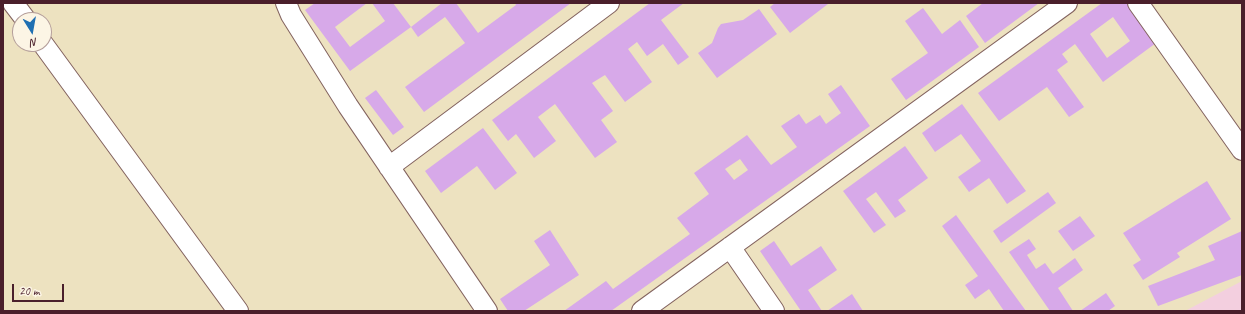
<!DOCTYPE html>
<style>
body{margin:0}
#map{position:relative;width:1245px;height:314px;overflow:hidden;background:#ede2c0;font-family:Caveat,sans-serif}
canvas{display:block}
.frame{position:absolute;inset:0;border:4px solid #4a1f2b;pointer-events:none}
.north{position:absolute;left:12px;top:12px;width:40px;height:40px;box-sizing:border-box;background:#fcf5e5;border:1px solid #b59f9b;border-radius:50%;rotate:169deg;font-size:11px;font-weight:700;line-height:16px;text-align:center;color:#4a1f2b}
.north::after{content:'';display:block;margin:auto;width:14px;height:18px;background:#1f6fb2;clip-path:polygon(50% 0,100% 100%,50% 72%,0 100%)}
.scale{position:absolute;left:12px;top:284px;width:52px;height:18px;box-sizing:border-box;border:2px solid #4a1f2b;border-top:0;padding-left:5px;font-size:12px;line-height:14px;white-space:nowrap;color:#4a1f2b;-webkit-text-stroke:3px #fcf5e5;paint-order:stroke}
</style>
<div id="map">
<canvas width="1245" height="314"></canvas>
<div class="frame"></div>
<div class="north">N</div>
<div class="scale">20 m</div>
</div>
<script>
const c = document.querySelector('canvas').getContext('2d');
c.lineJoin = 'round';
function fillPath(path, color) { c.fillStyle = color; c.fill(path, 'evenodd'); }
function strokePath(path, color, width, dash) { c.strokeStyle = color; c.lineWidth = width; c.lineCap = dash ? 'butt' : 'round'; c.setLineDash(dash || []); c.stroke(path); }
const built = new Path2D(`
 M1242,281V311H1185Z`);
const building = new Path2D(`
 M315,3H367L335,27L350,47L385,21L372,3H393L411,27L350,71L305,10Z
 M442,3H456L478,33L516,5L515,3H571L424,112L405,87L465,43L445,17L418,37L411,27Z
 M650,3H684L661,20L689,57L678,65L663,44L647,56L637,42L628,49L652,82L625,102L605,75L592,83L613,111L601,120L617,142L595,158L555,104L538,117L556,141L534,158L516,134L508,141L492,120Z
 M775,3H827L828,4L790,33L770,7Z
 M983,3H1039L985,43L966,16Z
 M1102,3H1127L1156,43L1103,82L1075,44L1062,54L1068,62L1057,70L1084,107L1069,117L1047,87L999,121L978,93ZM1113,17L1130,41L1107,58L1090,34Z
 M923,8L942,34L960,20L979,47L906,100L891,79L928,53L905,21Z
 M759,9L777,34L717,78L698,53L712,43L718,28L721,24L743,20Z
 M841,85L870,126L611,311H564L606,281L613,289L690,234L677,218L709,194L694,173L747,135L771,165L797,147L781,126L799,114L806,124L820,115L826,124L841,113L828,94ZM740,159L748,170L734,180L725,169Z
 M376,90L404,127L393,135L365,98Z
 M962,104L1026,191L1007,204L989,178L969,192L958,177L981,161L961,134L935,152L922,133Z
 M483,128L517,173L495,190L477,166L441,193L425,171Z
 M905,146L928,178L898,200L906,211L895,218L876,192L866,199L886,225L874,233L843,191Z
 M1207,181L1231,219L1177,253L1180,257L1143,280L1133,265L1141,260L1123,233Z
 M1048,192L1056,203L1001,243L993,231Z
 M956,215L1026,311H1004L989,289L975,299L965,285L978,276L942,226Z
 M1080,216L1095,236L1073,251L1058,231Z
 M550,230L579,275L524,311H508L500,299L550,265L534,241Z
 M1242,231V275L1158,306L1148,286L1215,260L1208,246Z
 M1029,239L1036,249L1027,255L1036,269L1045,263L1053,274L1075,258L1083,270L1058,288L1073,311H1050L1009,252Z
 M774,241L791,266L821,246L837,270L808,290L822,311H801L760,251Z
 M1106,293L1115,306L1108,311H1080Z
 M852,294L863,311H827Z`);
const street = new Path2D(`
 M13,3L26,20
 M286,3L291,15L348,106L487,311
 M1138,3L1242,150
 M43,44L238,311
 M389,167L609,3
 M730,247L774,311
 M642,311L1067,3`);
fillPath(built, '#f3cfdf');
fillPath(building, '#d7a9e9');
strokePath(street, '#83635f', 22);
strokePath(street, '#fff', 20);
</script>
